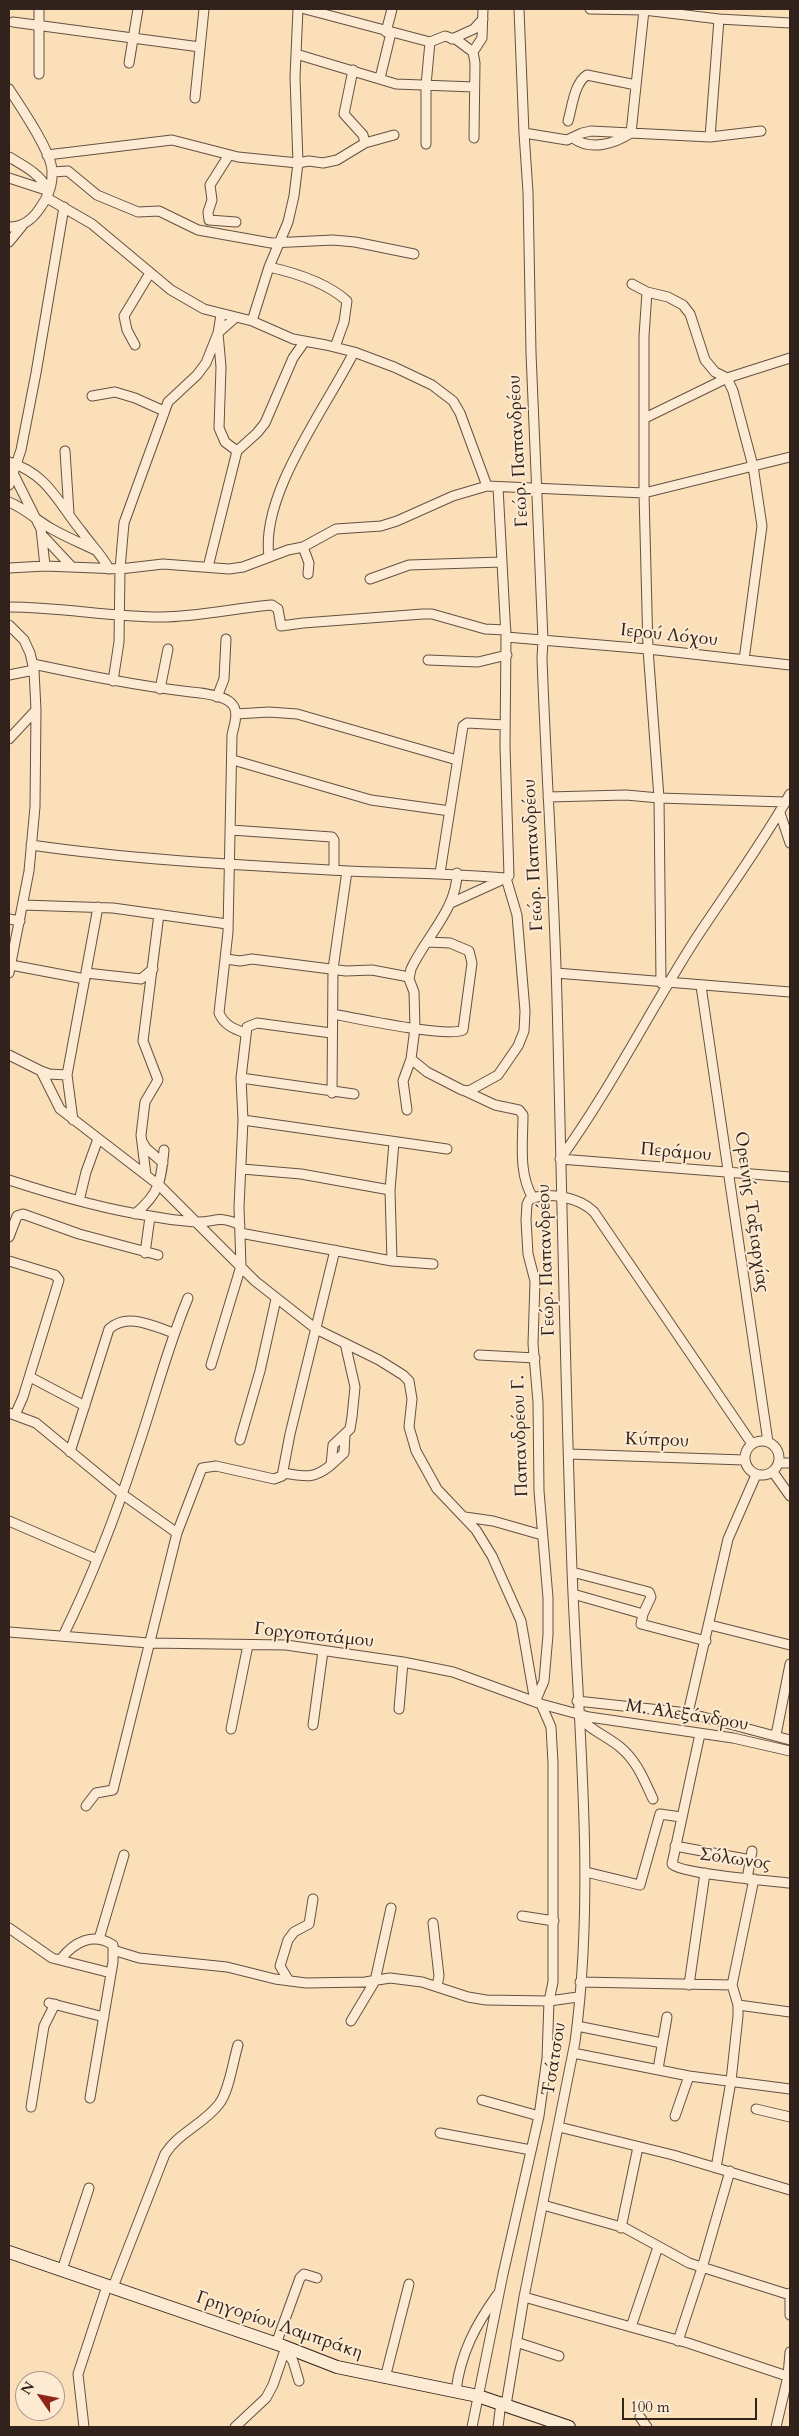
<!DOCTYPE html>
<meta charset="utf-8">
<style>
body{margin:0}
#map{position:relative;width:799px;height:2436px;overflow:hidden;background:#fadfb9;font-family:Cardo,serif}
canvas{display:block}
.frame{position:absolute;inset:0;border:10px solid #31231c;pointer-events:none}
.north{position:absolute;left:15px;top:2371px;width:50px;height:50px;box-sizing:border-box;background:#fcead2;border:1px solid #ab9a89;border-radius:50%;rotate:303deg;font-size:14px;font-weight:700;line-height:20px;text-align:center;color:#31231c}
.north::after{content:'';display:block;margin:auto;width:18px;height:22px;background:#8f2418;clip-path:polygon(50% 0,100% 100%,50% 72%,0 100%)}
.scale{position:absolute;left:622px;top:2398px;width:135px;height:22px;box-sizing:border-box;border:2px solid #31231c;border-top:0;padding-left:6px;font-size:15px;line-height:18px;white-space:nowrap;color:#31231c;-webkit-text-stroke:4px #fcead2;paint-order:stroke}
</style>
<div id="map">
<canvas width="799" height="2436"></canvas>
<div class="frame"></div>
<div class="north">N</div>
<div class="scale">100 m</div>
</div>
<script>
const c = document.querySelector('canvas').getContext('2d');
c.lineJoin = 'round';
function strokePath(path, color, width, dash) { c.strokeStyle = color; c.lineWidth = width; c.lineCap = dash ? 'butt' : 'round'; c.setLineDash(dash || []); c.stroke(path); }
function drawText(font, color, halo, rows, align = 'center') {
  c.font = font + ' Cardo,serif'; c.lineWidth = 4; c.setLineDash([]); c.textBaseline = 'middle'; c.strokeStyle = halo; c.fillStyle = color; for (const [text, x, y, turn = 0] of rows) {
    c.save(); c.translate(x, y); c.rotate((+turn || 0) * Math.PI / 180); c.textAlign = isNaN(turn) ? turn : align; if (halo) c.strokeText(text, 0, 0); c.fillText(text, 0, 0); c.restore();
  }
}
const street = new Path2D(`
 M39,9V74
 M305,9L430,42L426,85V144
 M590,9L644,10L719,19L790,23
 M13,22L200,47
 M386,32L392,9
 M452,39L474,29L483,19
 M430,42L445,36L457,40L473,52L475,63L474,138
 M473,52L482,38L483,9
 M296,54L396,84L474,87
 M129,63L138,9
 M353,70L344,114L363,135L365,143
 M380,78L391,33
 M9,89C20,106 52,152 52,171C53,185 48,197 40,208C32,220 23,227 9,227
 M195,98L204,9
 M568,121C572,108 574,83 587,75L636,85
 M524,133L567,140L582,133L591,131L710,137L761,131
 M710,137L719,19
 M573,138C591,151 614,144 631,133L644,10
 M47,155L172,140L238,157L298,163L309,161L323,163L337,160L365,143L394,135
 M229,155L210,185L212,200L208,212L209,220L236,222
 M9,157C26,167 39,173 49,191
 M52,172L68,171L97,195L138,212L159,211L198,230L271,243L333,240L355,242L414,254
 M9,178L49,191
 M47,198L92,224L171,290L204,309L252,321L293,339L326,345L354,352L394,367L432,385L453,401L460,413L487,486
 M9,242L22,226
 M269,267C296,273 326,282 347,301L344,322L335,347
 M632,284L647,292L668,297L683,305L690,314L705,360L715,372L727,378L733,391L753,466L762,526L744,660
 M647,292L644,336V493L648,649L659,798L661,983
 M235,318L218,333L221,367L219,428L225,442L237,451
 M252,321L269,267L288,222L294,196L298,163L295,77L298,9
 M135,345L127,330L124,316L150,273
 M92,396L115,392L135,398L164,411
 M645,418L727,378L790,358
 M65,451L69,513
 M9,462C48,474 58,503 82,532C91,545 102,555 109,569
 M12,471L41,529L45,566
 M9,485L21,450L36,373L64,207
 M9,502C26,509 36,520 52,529C66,537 81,543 95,550
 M44,537L72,567
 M303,547L309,563L308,574
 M269,557C260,494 326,408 354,352
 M208,567L237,451L257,433L265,423L293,358L305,341
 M9,568L45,566L120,569L163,564L229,569L243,567L288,550L303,547L336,529L381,526L397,521L453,496L487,486L644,493L790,457
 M370,579L409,565L501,562
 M9,607C60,607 110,617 161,617C198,617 235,608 272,605L278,609L281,626L303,623L423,614H432L485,629L506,630
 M9,625L24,640L30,653L34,670L36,710L35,807L29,871L9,973
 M506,637L648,649L790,665
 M428,660L478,662L507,655
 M33,664C85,675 138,686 191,692C202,693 223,695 231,703C240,711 234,725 232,735L228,932L219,1013C224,1025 234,1029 245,1033
 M9,675L34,670
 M113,681L119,642L120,569L124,523L168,402L197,375L206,363L218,333L221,315
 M160,689L168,649
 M217,697L224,679L226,639
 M236,714L269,712L297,714L457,760
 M9,739L36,710
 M233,760L371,800L450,811
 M548,797L626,795L659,798L785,802L790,800
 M780,813L790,843
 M231,830L332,837L334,840V870
 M31,845C135,860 241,865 346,871C399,873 452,873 506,878L509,876L505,746L506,637L498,487
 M440,873L463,726L467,723L505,725
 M23,905L113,908L227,924
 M9,919L20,921
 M226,959L240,961L252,959L346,971L372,970L409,977
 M11,965L85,979
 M86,973L141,979L153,969
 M556,973L790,992
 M701,986L768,1442
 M333,1014C354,1018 449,1038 463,1030L472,963L469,951L450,943L428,942
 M9,1055L41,1071L60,1109L160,1186L255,1281L316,1329L379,1360L403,1375L409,1381L412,1399L409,1427L416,1451L437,1489L476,1530L492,1556L521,1621L535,1702
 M411,1059L427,1072L462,1090L469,1091L498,1075L518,1046L524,1031L525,1011L517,915L506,878L451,903
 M41,1071L49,1074L67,1075
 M241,1078L354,1094
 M463,1090L495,1105L519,1110L523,1115C523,1142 518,1174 533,1198
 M332,1093L333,969L347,871
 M407,1110L403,1081L411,1059L415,1028L414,992L409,979L411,969C425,938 457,909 457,873
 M73,1120L67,1075L98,907
 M243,1120L447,1149
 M143,1143L146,1148L163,1163
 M560,1159C610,1090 649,1012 695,940C727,891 762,844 790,794
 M560,1159L790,1177
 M242,1169L301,1174L390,1190
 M146,1175L141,1135L145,1102L158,1080L143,1041L159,914
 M9,1180C55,1195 102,1209 150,1216C165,1219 180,1221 195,1222C216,1223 216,1214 240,1225
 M79,1201L86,1172L98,1139
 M135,1214C160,1193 161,1181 164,1150
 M240,1233L392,1261L433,1264
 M9,1237L17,1216L23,1214L79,1234L158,1255
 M145,1253L150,1217
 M9,1261L55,1275L59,1280L23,1397L15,1415
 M392,1261L390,1190L394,1142
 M479,1355L535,1358
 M211,1365L241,1266L239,1207L243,1120L241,1078L247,1027L257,1023L331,1033
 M30,1377L85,1406
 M9,1413L36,1423L122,1494L177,1533L113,1790L96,1793L86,1806
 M240,1440L260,1371L276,1299
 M745 1458a17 17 0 1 1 34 0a17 17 0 1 1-34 0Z
 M70,1452L109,1329C127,1312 153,1326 174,1333
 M569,1454L744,1460
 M779,1463H790
 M331,1465L344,1453L345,1435
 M773,1472L790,1496
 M283,1473C304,1476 313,1480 331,1465L333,1445L350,1429L352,1417L355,1387L345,1343
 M465,1517L493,1521L542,1535
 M9,1521L97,1559
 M177,1533L202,1468L216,1466L274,1479L282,1476L290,1434L335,1250
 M572,1572L649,1592L651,1597L643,1614L641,1624L706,1641
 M573,1594L643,1614
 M710,1625L790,1645
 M9,1632L149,1643L286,1645L403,1662L453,1672L541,1704L589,1717L733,1738L790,1751
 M63,1636C92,1577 116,1515 136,1453C154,1401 167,1348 188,1298
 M577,1701L688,1713L790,1740
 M535,1702L544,1681L548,1635V1598L539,1491L538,1402L533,1344L535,1281L528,1254L526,1220L527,1204L529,1200C547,1190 580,1198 594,1212L752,1444
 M399,1709L403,1662
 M688,1713L728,1539L756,1475
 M578,1714C587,1729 607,1736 620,1747C637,1761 644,1780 653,1799
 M313,1725L323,1651
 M231,1729L248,1645
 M700,1734L672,1864C681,1874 771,1881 790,1883
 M776,1735L790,1664
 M675,1846L751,1860
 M586,1872L640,1885L660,1814L681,1817
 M747,1879L752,1851
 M522,1916L554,1921
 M433,1923L439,1976L437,1986
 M9,1928L52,1958L111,1973
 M99,1939L124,1855
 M113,1950L139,1958L227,1967L275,1979L306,1983L365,1982L390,1978L422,1982L468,1997L486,2000L549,2001L578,1997
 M61,1959C74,1942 93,1932 113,1945V1962L90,2098
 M289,1981L280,1966L288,1940L294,1932L309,1924L313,1899
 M580,1982L732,1985
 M689,1985L705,1873
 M49,2003L104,2017
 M738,2005L790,2012
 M351,2021L375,1981L391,1908
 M577,2026L662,2043
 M573,2053L689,2076L790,2089
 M658,2069L667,2017
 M482,2100L539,2116
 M31,2107L44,2026L55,2004
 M756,2109L790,2117
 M675,2116L689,2076
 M559,2127L673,2155L790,2190
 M440,2133L531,2150
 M716,2168L731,2081L738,2016V2005L732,1985L754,1879
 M543,2205L625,2228L689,2263L790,2295
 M621,2228L638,2147
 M62,2270L89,2188
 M113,2287L165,2154C179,2132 204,2124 219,2104C229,2092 233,2061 238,2045
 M790,2293V2315
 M524,2297L688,2343L790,2377
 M631,2327L658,2247
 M678,2341L702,2268L730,2171
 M516,2342L559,2356
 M276,2344L300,2278L304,2274L317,2278
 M285,2350L293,2361L299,2381
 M385,2378L409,2284
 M456,2390C461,2353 475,2326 497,2295
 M506,2405L524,2297L575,2042C596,1885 578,1727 572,1570C565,1379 562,1189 557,999C554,885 546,771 542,658L543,640L531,353L528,192L524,133L519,9
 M640,2417L647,2427
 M84,2427L78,2374L107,2286
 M235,2427L266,2398L273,2385L286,2347
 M472,2427L503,2274L539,2116L547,2058L549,2001L553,1982V1763L551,1727L541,1704
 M498,2427L501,2402
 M776,2427L788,2376L790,2352`);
const secondary = new Path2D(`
 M9,2252L283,2346L337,2367L478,2396L569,2427`);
const streetNames = [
 ["Γεώρ. Παπανδρέου",519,451,-93],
 ["Ιερού Λόχου",669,636,6],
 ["Γεώρ. Παπανδρέου",534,855,-93],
 ["Περάμου",676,1153,5],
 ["Ορεινής Ταξιαρχίας",751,1212,82],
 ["Γεώρ. Παπανδρέου",547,1260,-92],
 ["Παπανδρέου Γ.",521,1436,-92],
 ["Κύπρου",657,1441,2],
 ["Γοργοποτάμου",314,1636,6],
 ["Μ. Αλεξάνδρου",687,1716,9],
 ["Σόλωνος",735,1860,8],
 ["Τσάτσου",555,2059,-81],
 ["Γρηγορίου Λαμπράκη",279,2326,19]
];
strokePath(street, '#635243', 11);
strokePath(secondary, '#31231c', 14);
strokePath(street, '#fcead2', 9);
strokePath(secondary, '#fcead2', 12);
drawText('18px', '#31231c', '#fcead2', streetNames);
</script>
